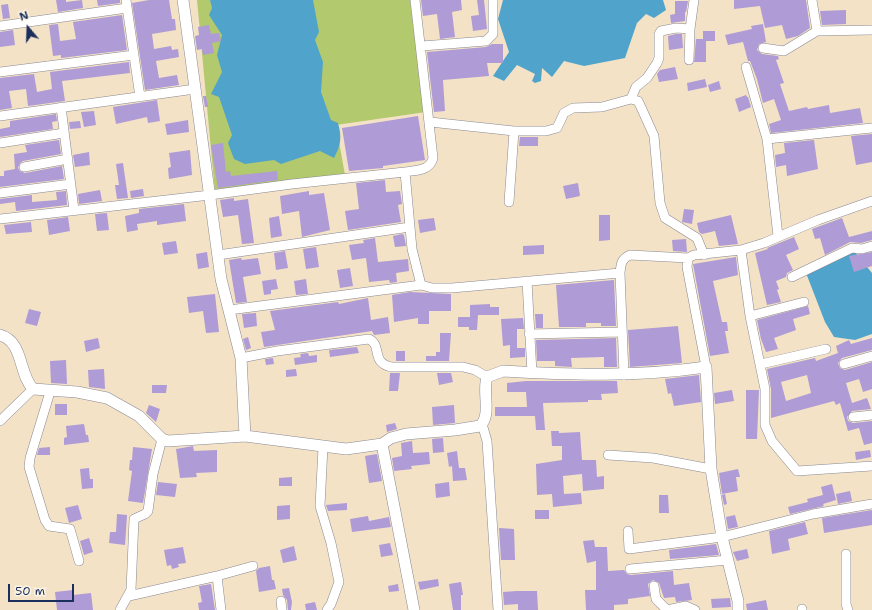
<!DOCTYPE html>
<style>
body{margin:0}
#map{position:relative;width:872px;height:610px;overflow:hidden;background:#f4e2c7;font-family:"Shantell Sans",sans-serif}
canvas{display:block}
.north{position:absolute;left:8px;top:8px;width:40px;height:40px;-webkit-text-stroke:3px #fcf5e5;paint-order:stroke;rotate:341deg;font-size:11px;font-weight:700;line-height:16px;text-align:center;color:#1b2f5e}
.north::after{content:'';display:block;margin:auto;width:14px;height:18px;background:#1b2f5e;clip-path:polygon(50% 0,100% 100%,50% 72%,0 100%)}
.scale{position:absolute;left:8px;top:584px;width:66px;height:18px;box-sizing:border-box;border:2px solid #1b2f5e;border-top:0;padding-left:5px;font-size:12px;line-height:14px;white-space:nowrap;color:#1b2f5e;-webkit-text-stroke:3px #fcf5e5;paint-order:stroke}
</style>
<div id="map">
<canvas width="872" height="610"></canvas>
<div class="north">N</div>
<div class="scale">50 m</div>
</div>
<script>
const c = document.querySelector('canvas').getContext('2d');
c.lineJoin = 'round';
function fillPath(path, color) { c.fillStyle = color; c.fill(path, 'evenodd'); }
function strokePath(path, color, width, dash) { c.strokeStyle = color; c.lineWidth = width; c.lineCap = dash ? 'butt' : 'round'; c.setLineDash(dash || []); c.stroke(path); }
const green = new Path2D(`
 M197,0H410L426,112L336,125L345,175L215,192Z`);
const water = new Path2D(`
 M210,0H313L319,32L315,40L323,62L321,92L331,120L338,123C342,137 341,145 334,158L320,151L281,164L274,160L245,164L234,159L228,143L232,135L219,97L211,94L222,72L217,55L222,35L209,15L212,8Z
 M503,0H663L666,10L654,18L646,14L637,23L625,58L584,66L564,61L552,77L542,68L541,81L535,83L532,81L535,74L517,65L504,81L493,76L509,52L498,19Z
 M854,251L872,273V334L855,340L834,337L825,322L806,273Z`);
const building = new Path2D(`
 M56,0H66V2L82,0L83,8L58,12Z
 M97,0H120V3L98,6Z
 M149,0H169L172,19H175L176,30L152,34L154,49L171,46L172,50L178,49L179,57L156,61L159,78L177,75L179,85L145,90L132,3Z
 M421,0H461L462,10L452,12L455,37L440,39L437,14L423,16Z
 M477,0H484L487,29L473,31L471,16L479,15Z
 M734,0H806L810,28L798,36L786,39L782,25L765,28L760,6L734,9Z
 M675,1H688L686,12H685V21L671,23L670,15L675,14Z
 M8,4L10,18L3,19L1,5Z
 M846,10V24L822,25L820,11Z
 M122,15L127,50L61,58V55L53,56L49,25L58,24L60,41L76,39L73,22Z
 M763,24L766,42L759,44L757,50L762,54L778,56L779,59L776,60L784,83L780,84L789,111L807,107L808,109L829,105L830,113L860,108L863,123L771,133L769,124L781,120L774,99L763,103L757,79L750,61H748L743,42L728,45L725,35L752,29L751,26Z
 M209,25L211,34L219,33L221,41L212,43L214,53L203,55L202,49L197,50L195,36L199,35L198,27Z
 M13,30L15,45L0,47V32Z
 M703,31H715V41H706V62H694L696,39H703Z
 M676,34H682L683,48L669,50L668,36Z
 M492,44H503V63H487L489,76L443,80L445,111L434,112L427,52L486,47Z
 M129,62L130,73L62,81L65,101L28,106L26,89L9,91L12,108L0,110V78L34,74L37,92L52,89L50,72Z
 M675,67L678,79L659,82L657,74L660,70Z
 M705,79L707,87L688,91L687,83Z
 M719,81L721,89L710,92L708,85Z
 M746,95L747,97H748L751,107L739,112L735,99Z
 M203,96H206L208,107H205Z
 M157,100L160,121L148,123L147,117L116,124L113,107Z
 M94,111L96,125L84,127L81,112Z
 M56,114L57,121L52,122L53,129L0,137V129L10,127V121Z
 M418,116L425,160L383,166V168L349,171L342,128Z
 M188,120L189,132L167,135L165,124Z
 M80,121L81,128L70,129L69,122Z
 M872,134V162L856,165L851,136Z
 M520,137H538V146H519Z
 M59,140L61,154L23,161L20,163L18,168L20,171L25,173L62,166L64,179L0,187V176H4V171L15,169L14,154L27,152L25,145Z
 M814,140L818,169L787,176L786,165L776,167L775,155L785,153L784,143Z
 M223,143L226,172L230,171L231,176L277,171L278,180L218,188L211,145Z
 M190,150L192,175L169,179L168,168L171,167L169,153Z
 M89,152L90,165L75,167L73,155Z
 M123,163L128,198L117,199L115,185H119L116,164Z
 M385,180L386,192L400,191L402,204L398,205L401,222L348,230L345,211L359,209L356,183Z
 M578,183L580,196L566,199L563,186Z
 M143,189L144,196L131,198L130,191Z
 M100,190L102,201L79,204L78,194Z
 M66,191L67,205L16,211L15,202L0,204V199L32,195V202L57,200L56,192Z
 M309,191V195L324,193L330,230L302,237L299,211L282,214L280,196Z
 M234,198V201L248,199L254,243L242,244L238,215L223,217L220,200Z
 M184,204L186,221L157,225V221L137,224L138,230L127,232L125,216L139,213V209Z
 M684,209L694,210L692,224L682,222Z
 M107,213L109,230L97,231L95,214Z
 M599,215H610V240L599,241Z
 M731,215L738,244L719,246L715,231L702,234L699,232L697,223Z
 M279,216L282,236L271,238L269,218Z
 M68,217L70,231L49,235L47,220Z
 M434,218L436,230L420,233L418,220Z
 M842,218L849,237L872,231V240L861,243L850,242L825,255L820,238L815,239L812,229Z
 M31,222L32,232L6,234L4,225Z
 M402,234L404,235L406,246L395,247L393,236Z
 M794,237L799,249L786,255L793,270L787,273L786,277L776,281L779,289L777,290L781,302L767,305L755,253L768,249L767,248Z
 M375,238L378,262L408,259L409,271L396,273L397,282L390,283L389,280L369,282L366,258L352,260L349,245L364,243L363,240Z
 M686,239L687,252L673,251L672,240Z
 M176,241L178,253L164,255L162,243Z
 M544,245V254L523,255V246Z
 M316,247L319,267L306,269L303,249Z
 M285,251L288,268L276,270L274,253Z
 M207,252L209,267L198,269L196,254Z
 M872,252V266L854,272L849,256Z
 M736,257L738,275L713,281L722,322H727L728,331H725L729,353L710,356L693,264Z
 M241,258L242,260L258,258L261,274L243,277L247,302L236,303L229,260Z
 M350,268L353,286L340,288L337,270Z
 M276,279L278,289L271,290V294L264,295L262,281Z
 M306,279L308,294L296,295L294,281Z
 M614,280L616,326H601V323H586V327H559L556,285Z
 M410,292L451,294V311H429V324H418V318L394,322L392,295Z
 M215,294L219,332L206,333L203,311L189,313L187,297Z
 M368,298L371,320L388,317L390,333L374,335L372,331L264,347L261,332L275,330L270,311L338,302L339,304Z
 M490,304V307H499V315H478L477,330H469V327H458V317H470V305Z
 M808,306L810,314L793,319L796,330L774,338L778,349L766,352L761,339L757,320Z
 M29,309L41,312L37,326L25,323Z
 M256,313L257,326L244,328L242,314Z
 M535,314H543V328H536Z
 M523,318L524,329H517V348H525V357L510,358V345L503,346L501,319Z
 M678,326L682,363L630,367L628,330Z
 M440,333H451L449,361H426V356H436V352H440Z
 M248,337L251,348L246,350L243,339Z
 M98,338L100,348L86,352L84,341Z
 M616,338L617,367H604V357L571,358L572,367L555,366V361H537L536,340Z
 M872,338V350L842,358L838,363L840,368L845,370L872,362V389L863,392L859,379L846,383L852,403L867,398L871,409L852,411L847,417L848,421L853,423L872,421V443L864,445L859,428L848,431L840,403L836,405L834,401L771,418V389L767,369L815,358L816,361L838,353L836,346L849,340L851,344ZM807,375L811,393L786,401L781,382Z
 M357,347L359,353L330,357L329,350Z
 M396,351H405V361H396Z
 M308,353L309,356L317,355V362L295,365L294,358L301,357L300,354Z
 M273,358L274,364L266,365L265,359Z
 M66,360L67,384L51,383L50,361Z
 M104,369L105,389L89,387L88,370Z
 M296,369L297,376L286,377V370Z
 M390,373H400L398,391H389Z
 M437,373H451L453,382L439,385Z
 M699,375L701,402L674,406L671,393L668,394L665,379Z
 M526,381H617L618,393L601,394L602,400H588V402L543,403L545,430H536L535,416H495V407H527L526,392H507V383Z
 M152,385H167L166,393H152Z
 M732,390L734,401L715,404L714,393Z
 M746,390H759L757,439H746Z
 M55,404H67V415H55Z
 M149,405L160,409L156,422L146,413Z
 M454,405L455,423L433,425L432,407Z
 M395,423L397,429L387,432L386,425Z
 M84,424L86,435H88L89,442L64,445V438L67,437L66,426Z
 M551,431H559V433L580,432L582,460H596L597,477L604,476V489L583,491L582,474L563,476L564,494L581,493L582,504L553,507L552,494L537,495L536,464L562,460V446H552Z
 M443,438L444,452L433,453L432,439Z
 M412,441L413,453L429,452L430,464L411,466L412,469L394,471L392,458L402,456L401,443Z
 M193,446L194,451L217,450V472L196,473L197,477L180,478L176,449Z
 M50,447V455H37L39,448Z
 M133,447L152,449L143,503L128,501L132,471L129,470L130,460H132Z
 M870,450L871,457L856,460L855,452Z
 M457,451L459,468H465L467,480L453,481L452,466L449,467L447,453Z
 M377,454L382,481L369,483L365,456Z
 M89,468L90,479H93V488L82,489L80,469Z
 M738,469L740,477H736L738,491L722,494L719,473Z
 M292,477V486H279V478Z
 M158,482L177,484L175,497L156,495Z
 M449,482L450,496L436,498L435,484Z
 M832,484L836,500L823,504L824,506L790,514L788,507L808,502L807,499L823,495L821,487Z
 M850,491L852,501L838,504L836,494Z
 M725,494L727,504L724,505L722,495Z
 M659,495H668L669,513H659Z
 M347,503V510L328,511L326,505Z
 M78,505L82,519L69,523L65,508Z
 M290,505V519L277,520V506Z
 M535,510H549V519H535Z
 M872,510V525L824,533L822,518Z
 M117,514L127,515L125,545L109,543L110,532H116Z
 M735,515L738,527L728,529L726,517Z
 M368,516L369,521L389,517L391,527L352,532L350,519Z
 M805,522L808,534L788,539L790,550L772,554L769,531Z
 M499,528L514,529L515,560H501Z
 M89,538L93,552L84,555L80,541Z
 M594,540L595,547H607L608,571L624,570L627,574L631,575L673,571L674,585L689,583L692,600L676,602L675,597L664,598L659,583L653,580L648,584L650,596L628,599V604L614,605V610H586L585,590H596V561L587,563L583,541Z
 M390,543L393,555L381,557L379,545Z
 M716,544L719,555L670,559L669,550Z
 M294,546L297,560L283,563L280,550Z
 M183,547L186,563L178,564L179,567L172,569L171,565L167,566L164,550Z
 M747,549L749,558L737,561L733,552Z
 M270,566L272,580H274L276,589L259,592L256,571L259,568Z
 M438,579L439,586L420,590L418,582Z
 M461,582L463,595H461V610H453L449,584Z
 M211,584L215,610H199L198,603L202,602L199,586Z
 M398,584L399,591L389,592L388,586Z
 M289,588L292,602L291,610H288L287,600L283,595L282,589Z
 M73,590V595L91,593L93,610H57L55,592Z
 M517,591H537L538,610H518V604L504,605L503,592Z
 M730,598L731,607L712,608L711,599Z
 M766,600L768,610H747L746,604Z
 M315,602L317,610H306L305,604Z`);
const minor = new Path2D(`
 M126,0L140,97
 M415,0L433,158C430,171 416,170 405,172L412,249L421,285
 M0,26L127,8
 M817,31L872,30
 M422,46L486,41L493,34V0
 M763,48L784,51L817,31L812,0
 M689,60L690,29
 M746,67L767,139L778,236
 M0,72L134,55
 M631,99L636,87L647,78L657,63L659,58V34L661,31L676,28L690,29L694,0
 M61,107L74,210
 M0,116L195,89
 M430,122L514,131H546L557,128L564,113L573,108L602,107L631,99L638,101L640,105L654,136L660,203L665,218L697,238L704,255
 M767,139L872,128
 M0,143L64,133
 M24,167L68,159
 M0,193L71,184
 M509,202L514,131
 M0,219L210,195L292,184L405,172
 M741,250L750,316L765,389V425L772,441L797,471L872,466
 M218,255L410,227
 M688,258L687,267L706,367
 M792,277L852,248L862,249L872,246
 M527,281L532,373
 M229,310L421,285L432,288H452L620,273
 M750,316L804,302
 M529,334L621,332
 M241,358L277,351L369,339C383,346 370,362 391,367H463L475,370L487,377
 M761,364L826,349
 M844,364L872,356
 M624,375L620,273C621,264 621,259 630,255L688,258L694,255L741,250L764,243L818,220L872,201
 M50,392L30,458L29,467L45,520L49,526L70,529L79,561
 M853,417L872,415
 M0,421L33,389
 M482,424L487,441L498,610
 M323,447L320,506L331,543L339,582L331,604L327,610
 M608,455L653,458L711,469
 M628,531L629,549L722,537L813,514L872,504
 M846,554V604L848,610
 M630,569L728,560
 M654,586L656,599L667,610L686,606L695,610
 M129,596L217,576
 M281,601L282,610
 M802,609V610
 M120,610L131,590L134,519L145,514L148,511L153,474L162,439
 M221,610L217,576L253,566`);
const tertiary = new Path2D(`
 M183,0L221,279L241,358L245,436
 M0,335C24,342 18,373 33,389L77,392L107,398L139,416L162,439L168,441L245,436L346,449L382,444L391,438L406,434L455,430L480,426C492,415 482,392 487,377L503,371C571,375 638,377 706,367L711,469L722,537L738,601V610
 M382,444L414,610`);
fillPath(green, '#b3c96d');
fillPath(water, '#50a4cb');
fillPath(building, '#af9bd5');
strokePath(minor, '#888892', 10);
strokePath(tertiary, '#888892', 12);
strokePath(minor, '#fff', 9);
strokePath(tertiary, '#fff', 11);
</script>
